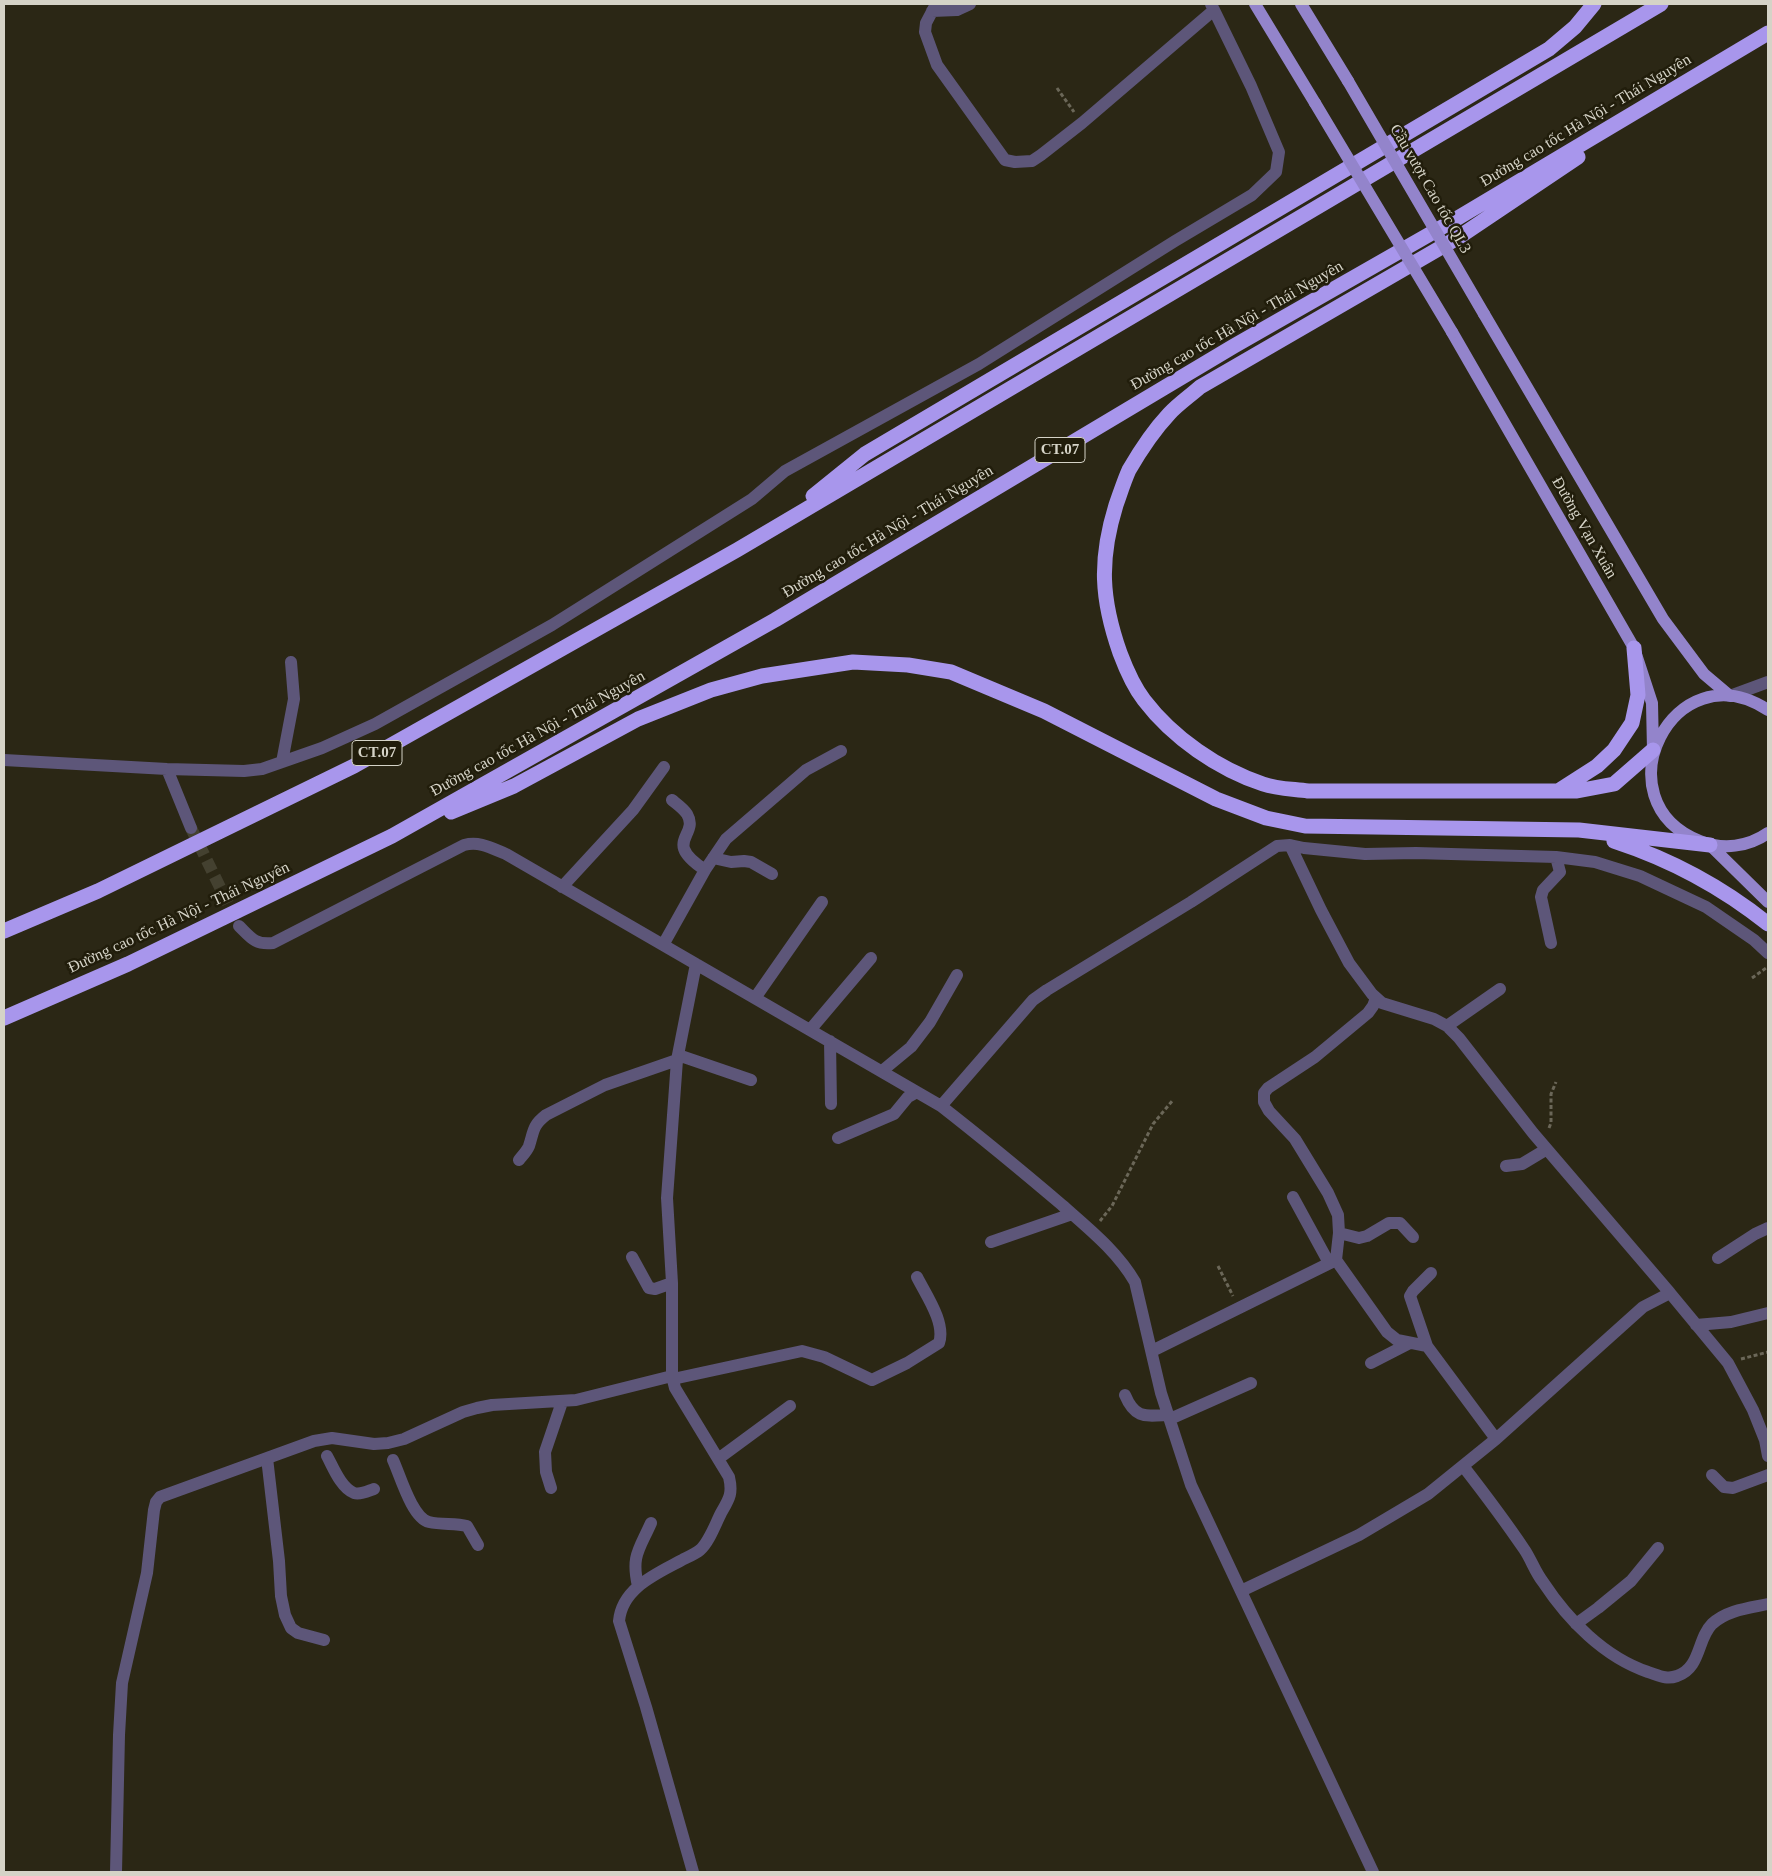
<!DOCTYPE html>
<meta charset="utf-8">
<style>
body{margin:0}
#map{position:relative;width:1772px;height:1876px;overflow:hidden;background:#2b2715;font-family:Georgia,serif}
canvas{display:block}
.frame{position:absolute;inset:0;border:5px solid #d5d3c7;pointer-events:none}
</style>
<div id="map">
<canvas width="1772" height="1876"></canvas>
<div class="frame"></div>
</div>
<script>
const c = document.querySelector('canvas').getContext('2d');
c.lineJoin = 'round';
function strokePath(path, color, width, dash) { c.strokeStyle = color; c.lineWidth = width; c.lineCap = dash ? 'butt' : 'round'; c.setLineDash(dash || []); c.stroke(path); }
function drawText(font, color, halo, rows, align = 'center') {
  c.font = font + ' Georgia,serif'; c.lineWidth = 5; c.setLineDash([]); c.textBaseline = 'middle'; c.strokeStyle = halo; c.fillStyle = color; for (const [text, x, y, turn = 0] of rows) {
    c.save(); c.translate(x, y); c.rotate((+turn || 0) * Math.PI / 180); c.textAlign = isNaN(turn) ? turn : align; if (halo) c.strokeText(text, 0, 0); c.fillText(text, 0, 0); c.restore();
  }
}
const minorTunnel = new Path2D(`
 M191,828L239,926`);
const path = new Path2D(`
 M1057,88L1074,112
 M1752,978L1766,968
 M1549,1128L1551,1123V1094L1556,1082
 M1100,1221L1112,1206L1153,1124L1173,1100
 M1218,1266L1233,1296
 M1741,1359L1768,1352`);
const minor = new Path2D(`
 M936,4L926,23L925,32L937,65L1005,160L1015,162L1032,161L1041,155L1082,123L1214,10
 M932,11L957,10L970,4
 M1730,696L1768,682
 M4,760L167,769L244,771L262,769L322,748L375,724L552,625L752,499L785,471L979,364L1175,241L1252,195L1276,172L1279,152L1251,86L1211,4
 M282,762L294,699L291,662
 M167,769L191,828
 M672,800C677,804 683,808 687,814C700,836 661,841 705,870
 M1290,845L1321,910L1349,963L1372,994L1382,1003L1434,1019L1447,1026L1459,1038L1533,1133L1670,1293
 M713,858L731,862L744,861L751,862L772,874
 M562,887L633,810L664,767
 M239,926C251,938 255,945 273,943L464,845C480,841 491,848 506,854L941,1106
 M1551,943L1541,897L1543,890L1560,872L1556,857
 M663,945L705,870L726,839L806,770L841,751
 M755,998L822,902
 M1376,998L1373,1006L1368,1013L1315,1057L1268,1088L1264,1093V1102L1269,1111L1295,1139L1328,1193L1338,1215L1339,1233L1336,1260L1387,1332L1397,1340L1427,1346L1496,1439
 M1447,1026L1500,989
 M810,1030L871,958
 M830,1041L831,1104
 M678,1055L751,1080
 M882,1071L911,1047L930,1022L957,975
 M838,1138L894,1114L908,1097L917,1092
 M519,1160C523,1155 527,1151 529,1146C534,1131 532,1126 546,1115L605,1085L677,1060
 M1506,1166L1522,1164L1547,1149
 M1293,1197L1329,1263
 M1339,1233L1359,1238L1367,1236L1389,1223H1400L1413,1237
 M991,1242L1072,1214
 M632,1257L649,1288L655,1289L672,1283
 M1718,1258L1755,1234L1768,1228
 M1696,1325L1731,1322L1768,1313
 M1427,1346L1410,1296L1413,1291L1431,1273
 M1152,1351L1336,1260
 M1371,1363L1408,1344
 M673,1379L802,1351L824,1357L872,1380L907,1363L939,1343C946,1323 926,1295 917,1277
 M1125,1395C1135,1419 1145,1416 1169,1415
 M1170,1419L1251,1383
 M327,1456C333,1467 341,1488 354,1493C361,1495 368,1491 374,1489
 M267,1458L279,1561L281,1596L285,1615L291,1628L298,1633L324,1640
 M718,1459L790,1406
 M393,1460C400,1475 412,1518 429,1522C442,1525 455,1523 467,1526L478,1545
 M1463,1466C1484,1493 1505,1521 1524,1549C1531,1559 1535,1572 1543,1582C1568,1620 1604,1657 1648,1672C1658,1675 1666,1680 1677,1676C1701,1668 1697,1639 1712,1624C1727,1610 1749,1608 1768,1604
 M1712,1475L1724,1487L1733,1488L1768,1475
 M551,1488L546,1472L545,1452L562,1402
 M638,1586C631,1556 639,1550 651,1523
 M1241,1591L1359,1535L1428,1494L1496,1439L1643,1307L1670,1293L1728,1363L1753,1410L1765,1440L1768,1456
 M1576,1624L1598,1608L1631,1581L1658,1548
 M116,1872L119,1735L122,1683L147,1573L154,1510L156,1502L160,1497L314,1441L332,1438L374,1444L388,1443L404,1439L463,1412L477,1408L492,1405L576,1400L672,1376
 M693,1872L646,1707L619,1621C622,1588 656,1574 682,1560C688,1557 695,1554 700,1550C709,1542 715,1525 721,1513C729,1499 733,1494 729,1477L675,1388L672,1376V1283L667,1198L677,1060L696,964
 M1373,1872L1191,1485L1161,1393L1135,1282C1117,1251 1089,1229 1062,1205C1022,1171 982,1138 941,1106L1033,1000L1047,990L1191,902L1277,846L1290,845L1304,848L1365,854L1416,853L1556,857L1595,862L1640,876L1706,907L1754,940L1768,953`);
const major = new Path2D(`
 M1255,4L1315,103
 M1301,4L1348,81
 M1484,314L1663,619L1704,674L1730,696
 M1452,332L1634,648L1652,703L1653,750
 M1768,710C1673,648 1598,801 1700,841C1723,850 1748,847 1768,833
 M1710,845L1768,902`);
const highway = new Path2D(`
 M1578,157L1459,237L1200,387C1190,396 1178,404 1169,414C1154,430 1140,451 1129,470C1124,481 1120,494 1116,505C1099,560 1101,599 1120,653C1126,669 1134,687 1144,700C1173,738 1218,769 1263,784C1277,789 1294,789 1308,791H1577L1614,784L1653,750
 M813,496L865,454L1549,49L1575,27L1594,4
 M1558,791L1597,766L1614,750L1632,723L1638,695L1634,648
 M451,812L514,786L638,719L711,690L762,676L853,662L908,665L951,672L1044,711L1216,799L1266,818L1305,826L1579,830L1710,845
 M1614,841C1669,859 1722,887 1768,924
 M4,931L98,891L354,766L737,550L1661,4
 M4,1018L128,964L392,836L775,620L1234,346L1451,222L1768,33`);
const majorBridge = new Path2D(`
 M1348,81L1484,314
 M1315,103L1452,332`);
const shields = [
 [1060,450,50],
 [377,753,50]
];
const shieldNames = [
 ["CT.07",1060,450],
 ["CT.07",377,753]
];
const streetNames = [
 ["Đường cao tốc Hà Nội - Thái Nguyên",1586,121,-31],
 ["Cầu vượt Cao tốc QL3",1430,189,60],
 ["Đường cao tốc Hà Nội - Thái Nguyên",1237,326,-30],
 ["Đường Vạn Xuân",1584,528,60],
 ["Đường cao tốc Hà Nội - Thái Nguyên",888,532,-31],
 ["Đường cao tốc Hà Nội - Thái Nguyên",538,734,-29],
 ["Đường cao tốc Hà Nội - Thái Nguyên",179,918,-25]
];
strokePath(minorTunnel, '#444130', 12, [12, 6]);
strokePath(path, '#6b6758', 3, [4, 2.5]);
strokePath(minor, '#5d5679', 12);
strokePath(major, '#9384cb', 12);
strokePath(highway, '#a896ec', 15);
strokePath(majorBridge, '#9384cb', 12);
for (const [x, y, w] of shields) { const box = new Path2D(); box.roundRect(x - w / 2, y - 12.5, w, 25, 4); c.fillStyle = '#211d0b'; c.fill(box); strokePath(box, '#d5d3c7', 1); }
drawText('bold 15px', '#d5d3c7', null, shieldNames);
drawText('16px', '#d5d3c7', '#211d0b', streetNames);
</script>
